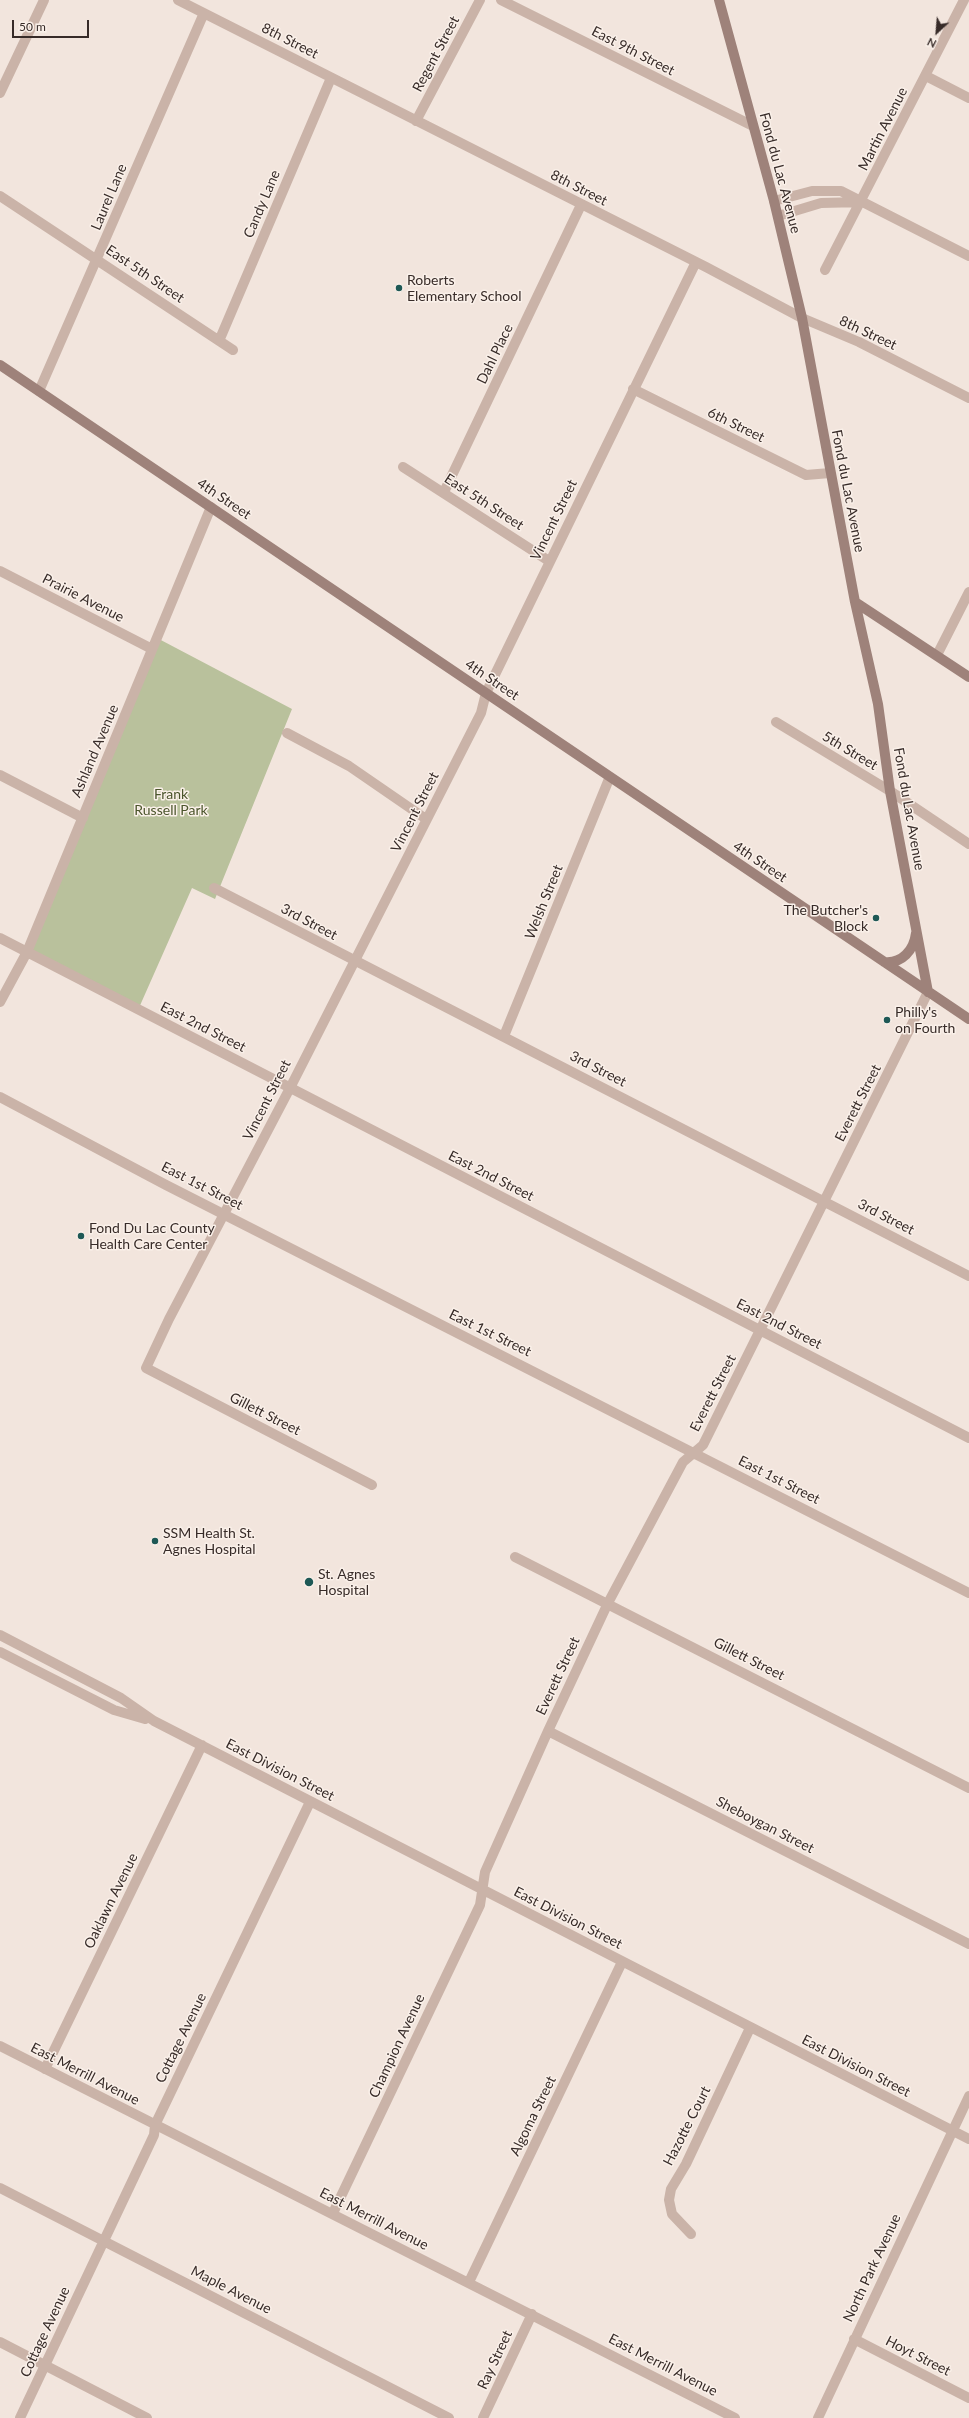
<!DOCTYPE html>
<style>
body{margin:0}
#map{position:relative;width:969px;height:2418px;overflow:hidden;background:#f2e5dd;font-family:Lato,sans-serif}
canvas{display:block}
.north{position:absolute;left:917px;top:12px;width:40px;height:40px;-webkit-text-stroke:3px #faf0e9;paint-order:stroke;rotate:206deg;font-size:11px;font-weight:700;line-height:16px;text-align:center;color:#372b28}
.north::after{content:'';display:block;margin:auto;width:14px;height:18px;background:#372b28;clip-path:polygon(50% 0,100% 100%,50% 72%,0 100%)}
.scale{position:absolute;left:12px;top:20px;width:77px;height:18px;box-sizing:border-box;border:2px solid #372b28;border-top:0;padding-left:5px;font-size:12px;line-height:14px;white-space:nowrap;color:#372b28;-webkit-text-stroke:3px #faf0e9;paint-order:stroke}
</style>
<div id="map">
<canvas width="969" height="2418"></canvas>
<div class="north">N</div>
<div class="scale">50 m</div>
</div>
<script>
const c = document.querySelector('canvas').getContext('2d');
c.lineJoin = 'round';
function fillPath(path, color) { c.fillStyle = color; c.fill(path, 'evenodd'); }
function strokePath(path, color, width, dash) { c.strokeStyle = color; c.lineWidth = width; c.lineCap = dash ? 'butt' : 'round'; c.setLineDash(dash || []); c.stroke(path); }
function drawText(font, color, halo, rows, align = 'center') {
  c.font = font + ' Lato,sans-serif'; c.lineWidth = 3; c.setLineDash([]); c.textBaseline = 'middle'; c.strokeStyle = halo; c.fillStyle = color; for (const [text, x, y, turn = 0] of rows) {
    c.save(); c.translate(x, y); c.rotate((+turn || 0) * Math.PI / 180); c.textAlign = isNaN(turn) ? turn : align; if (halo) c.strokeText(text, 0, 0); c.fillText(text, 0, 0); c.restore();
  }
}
const green = new Path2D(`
 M157,638L292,709L215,899L192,888L138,1010L27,952Z`);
const street = new Path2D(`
 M178,0L706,267L802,318L859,342L969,398
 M501,0L753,126
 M926,76L969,98
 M0,93L44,0
 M416,121L480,0
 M0,196L233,350
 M774,201L812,191H841L969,256
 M778,216L821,203L862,202
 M825,270L964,0
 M219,341L331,78
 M633,389L806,475L830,473
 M39,391L204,13
 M403,467L549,561
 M444,492L581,205
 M0,571L152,649
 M937,655L969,592
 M776,722L890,791L969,844
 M287,733L349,766L426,819
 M0,775L83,818
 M214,888L969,1276
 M0,938L969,1438
 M0,1002L27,952L211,507
 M504,1036L609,779
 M0,1097L166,1185L969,1593
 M372,1485L146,1368L169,1319L290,1088L481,713L486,693L696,262
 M515,1557L969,1788
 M0,1635L121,1698L154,1721L969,2139
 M0,1652L114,1710L145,1719
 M548,1731L969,1944
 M0,2046L735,2418
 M45,2069L202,1745
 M0,2188L449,2418
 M333,2213L480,1905L485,1872L548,1731L608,1603L683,1462L703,1445L928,992
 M691,2234L672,2214L669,2200L671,2189L686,2164L750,2028
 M469,2282L622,1962
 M854,2339L969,2398
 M0,2342L147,2418
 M20,2418L154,2135L155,2125L310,1802
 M483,2418L532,2314
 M818,2418L969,2096`);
const secondary = new Path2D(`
 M719,0L774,201L802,318L855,602L878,704L890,791L928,992
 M0,365C324,582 645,803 969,1019
 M855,602L969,677
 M884,962C902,964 914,950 916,933`);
const markers = [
 [399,288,4,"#1e5855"],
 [876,918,4,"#1e5855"],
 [887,1020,4,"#1e5855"],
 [81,1236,4,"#1e5855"],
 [155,1541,4,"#1e5855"],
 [309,1582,5,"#1e5855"]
];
const streetNames = [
 ["8th Street",290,41,27],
 ["East 9th Street",633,51,27],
 ["Regent Street",436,54,-62],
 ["Martin Avenue",883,129,-63],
 ["Fond du Lac Avenue",780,173,75],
 ["8th Street",579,188,27],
 ["Laurel Lane",109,197,-67],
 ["Candy Lane",262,204,-67],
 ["East 5th Street",145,274,34],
 ["8th Street",868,333,25],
 ["Dahl Place",495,354,-64],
 ["6th Street",736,425,26],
 ["Fond du Lac Avenue",848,491,79],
 ["4th Street",224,499,34],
 ["East 5th Street",484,502,33],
 ["Vincent Street",554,520,-64],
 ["Prairie Avenue",83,598,27],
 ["4th Street",492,680,34],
 ["Ashland Avenue",95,751,-67],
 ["5th Street",850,751,31],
 ["Fond du Lac Avenue",909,809,80],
 ["Vincent Street",415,812,-63],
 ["4th Street",760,862,34],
 ["Welsh Street",544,902,-68],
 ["3rd Street",309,922,28],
 ["East 2nd Street",203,1027,27],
 ["3rd Street",598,1069,27],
 ["Vincent Street",267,1100,-63],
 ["Everett Street",858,1103,-63],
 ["East 2nd Street",491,1176,27],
 ["East 1st Street",202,1186,27],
 ["3rd Street",886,1217,27],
 ["East 2nd Street",779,1324,27],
 ["East 1st Street",490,1333,26],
 ["Everett Street",713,1393,-63],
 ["Gillett Street",265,1414,27],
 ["East 1st Street",779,1480,27],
 ["Gillett Street",749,1659,27],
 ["Everett Street",558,1676,-65],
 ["East Division Street",280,1770,27],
 ["Sheboygan Street",765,1825,27],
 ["Oaklawn Avenue",111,1901,-64],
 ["East Division Street",568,1918,27],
 ["Cottage Avenue",181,2038,-64],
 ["Champion Avenue",397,2046,-65],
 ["East Division Street",856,2066,27],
 ["East Merrill Avenue",85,2074,27],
 ["Algoma Street",533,2116,-64],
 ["Hazotte Court",687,2126,-63],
 ["East Merrill Avenue",374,2219,27],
 ["North Park Avenue",872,2268,-65],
 ["Maple Avenue",231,2290,27],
 ["Cottage Avenue",45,2332,-65],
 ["Hoyt Street",918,2356,27],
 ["Ray Street",495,2360,-65],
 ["East Merrill Avenue",663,2365,27]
];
const poiNames = [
 ["Roberts",407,280],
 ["Elementary School",407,296],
 ["The Butcher's",868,910,"right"],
 ["Block",868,926,"right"],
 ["Philly's",895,1012],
 ["on Fourth",895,1028],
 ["Fond Du Lac County",89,1228],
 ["Health Care Center",89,1244],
 ["SSM Health St.",163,1533],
 ["Agnes Hospital",163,1549],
 ["St. Agnes",318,1574],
 ["Hospital",318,1590]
];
const parkNames = [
 ["Frank",171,794],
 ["Russell Park",171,810]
];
fillPath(green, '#b9c19c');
strokePath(street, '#cab3a8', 10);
strokePath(secondary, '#9e827a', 10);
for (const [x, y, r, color] of markers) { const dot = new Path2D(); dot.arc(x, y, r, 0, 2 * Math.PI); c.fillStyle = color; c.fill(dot); strokePath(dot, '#faf0e9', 1.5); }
drawText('14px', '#372b28', '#faf0e9', streetNames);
drawText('14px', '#372b28', '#faf0e9', poiNames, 'left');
drawText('14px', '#4b552c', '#faf0e9', parkNames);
</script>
